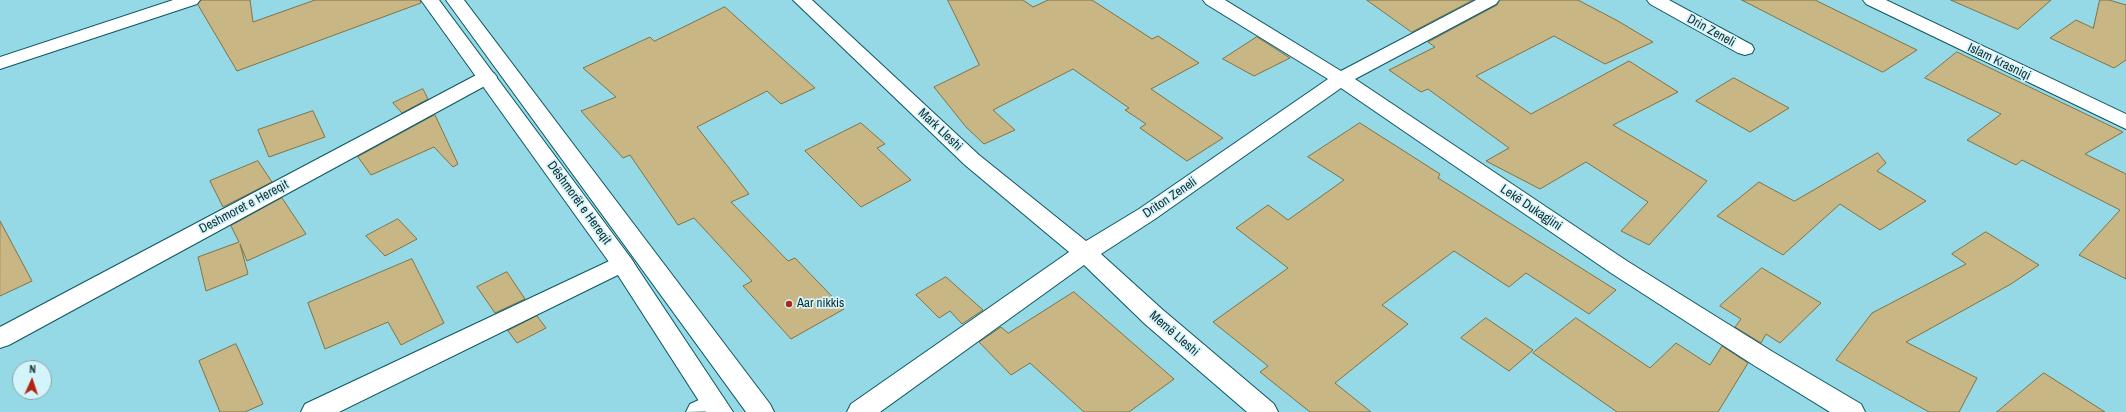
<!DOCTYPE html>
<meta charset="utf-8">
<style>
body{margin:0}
#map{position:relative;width:2126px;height:412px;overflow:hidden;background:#96d9e6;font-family:"Archivo Narrow",sans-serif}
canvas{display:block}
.north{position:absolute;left:12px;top:360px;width:40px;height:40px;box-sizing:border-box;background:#d3f4fa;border:1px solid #86a4aa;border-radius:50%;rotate:3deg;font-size:11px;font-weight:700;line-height:16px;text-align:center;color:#122d32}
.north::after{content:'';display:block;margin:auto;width:14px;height:18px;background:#b32512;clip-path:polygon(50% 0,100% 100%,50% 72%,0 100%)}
</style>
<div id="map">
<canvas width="2126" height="412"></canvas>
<div class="north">N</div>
</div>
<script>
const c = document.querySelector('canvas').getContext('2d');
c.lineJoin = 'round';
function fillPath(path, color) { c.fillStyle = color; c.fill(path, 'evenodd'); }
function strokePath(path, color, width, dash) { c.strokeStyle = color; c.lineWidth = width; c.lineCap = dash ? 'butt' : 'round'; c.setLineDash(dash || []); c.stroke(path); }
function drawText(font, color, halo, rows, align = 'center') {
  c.font = font + ' "Archivo Narrow",sans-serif'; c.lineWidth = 3.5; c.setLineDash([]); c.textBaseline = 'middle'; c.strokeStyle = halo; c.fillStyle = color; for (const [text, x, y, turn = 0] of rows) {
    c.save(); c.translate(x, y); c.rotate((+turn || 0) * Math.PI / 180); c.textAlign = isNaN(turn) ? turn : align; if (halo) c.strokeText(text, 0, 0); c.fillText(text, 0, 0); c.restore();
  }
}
const building = new Path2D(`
 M201,0H250L253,22L315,0H420L421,3L237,71L198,5Z
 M948,0H1023L1033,7L1048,0H1092L1152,39L1158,36L1199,63L1151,89L1223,138L1187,161L1140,128L1146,124L1125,110L1129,108L1073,69L993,110L1015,130L984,144L966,127L934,87L979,65Z
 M1367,0H1473L1412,32Z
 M1500,0H1578L1618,21L1653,42L1605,64L1554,36L1476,76L1531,114L1629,61L1678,92L1613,125L1707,181L1649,245L1621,231L1648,202L1586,162L1540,189L1486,161L1509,148L1428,89L1421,92L1389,70L1435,47L1428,42L1497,5Z
 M1742,0H1815L1917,50L1883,72Z
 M1951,0H2051L2018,29Z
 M2100,0H2109L2126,5V60L2114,68L2050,38L2076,20L2093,28Z
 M725,7L815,88L781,104L767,91L697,127L749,194L731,202L788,261L795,258L844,309L791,339L743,286L752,281L694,218L678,225L630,155L623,158L581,111L616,97L583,68L650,37L654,41Z
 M1257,37L1290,58L1254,76L1223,59Z
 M1957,52L2123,132L2085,154L2126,174V279L2079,255L2120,210L2022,160L2016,165L1967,140L2001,114L1925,78Z
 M1734,78L1789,108L1750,132L1696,101Z
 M423,89L428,99L402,113L393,103Z
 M313,111L325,137L269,157L258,130Z
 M435,115L458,164L453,167L434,147L371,175L358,157Z
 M861,123L885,144L877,148L911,180L861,207L805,151Z
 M1360,123L1440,174L1438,178L1616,290L1589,314L1526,273L1509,287L1454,251L1382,305L1408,324L1335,383L1371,412H1310L1260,372L1268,366L1213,322L1288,268L1236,228L1268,205L1288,220L1344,180L1308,157Z
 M1878,153L1886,163L1877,171L1926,201L1880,230L1840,204L1783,255L1717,216L1759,182L1794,201Z
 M258,161L272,182L223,207L210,181Z
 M282,198L306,234L247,261L240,244L248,274L206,291L198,257L239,242L231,226Z
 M398,219L417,239L385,256L366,236Z
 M0,221L32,281L0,296Z
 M1986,232L2039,265L2011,284L1906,342L1977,378L1959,412H1929L1836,360L1872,313L1966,264L1952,254Z
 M412,259L444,323L401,345L388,322L325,349L308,303Z
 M1762,268L1821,303L1780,343L1766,334L1761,343L1735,327L1741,319L1720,306Z
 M507,272L525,299L495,313L477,287Z
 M946,277L983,310L962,324L950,311L939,318L916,295Z
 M1074,292L1174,379L1129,412H1084L1030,363L1011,375L979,342L1001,327L1008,333Z
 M537,316L546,328L517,343L508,331Z
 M1486,318L1533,350L1509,371L1461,338Z
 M1576,318L1650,368L1676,343L1710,365L1722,346L1748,363L1718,412H1617L1533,353Z
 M236,344L263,404L245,412H220L199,361Z
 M2044,373L2105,412H1997Z`);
const street = new Path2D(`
 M173,0H200L197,4L0,69V57Z
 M793,0H812L979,155L1086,241L1139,209L1328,79L1206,4L1203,0H1225L1341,71L1476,0H1499L1496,4L1355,79L1627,261L1773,352L1861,404L1865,412H1830L1755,366L1611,273L1341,88L1155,219L1101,254L1163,310L1274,404L1278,412H1247L1145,324L1084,265L880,412H847L851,404L1069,252L965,165Z
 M1647,0H1669L1752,45L1754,49L1752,53L1745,55L1738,53L1650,4Z
 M1863,0H1886L2126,114V129L1866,4Z
 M487,71L494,73L497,77L494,81L9,345L0,348V327L480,73Z
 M622,255L630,257L634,263L630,269L339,412H301L305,404Z
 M714,393L723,397L727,404L723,411L686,412L690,404Z`);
const secondary = new Path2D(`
 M421,0H439L630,257L733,412H706L614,269Z
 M446,0H464L770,404L774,412H746Z`);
const markers = [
 [789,304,4,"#b32512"]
];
const streetNames = [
 ["Drin Zeneli",1711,31,29],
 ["Islam Krasniqi",1999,62,26],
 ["Mark Lleshi",940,130,43],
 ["Driton Zeneli",1170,198,-34],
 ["Dëshmorët e Hereqit",579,203,54],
 ["Deshmoret e Hereqit",244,207,-28],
 ["Lekë Dukagjini",1531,208,34],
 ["Memë Lleshi",1174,334,41]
];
const poiNames = [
 ["Aar nikkis",797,304]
];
fillPath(building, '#c8b785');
strokePath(building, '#827242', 1);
strokePath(street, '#095661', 2);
strokePath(secondary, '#095661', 2);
fillPath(street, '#fff');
fillPath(secondary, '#fff');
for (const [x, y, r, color] of markers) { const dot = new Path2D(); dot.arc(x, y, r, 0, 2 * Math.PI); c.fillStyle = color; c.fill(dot); strokePath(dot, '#d3f4fa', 1.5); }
drawText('13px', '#122d32', '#d3f4fa', streetNames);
drawText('13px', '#122d32', '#d3f4fa', poiNames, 'left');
</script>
